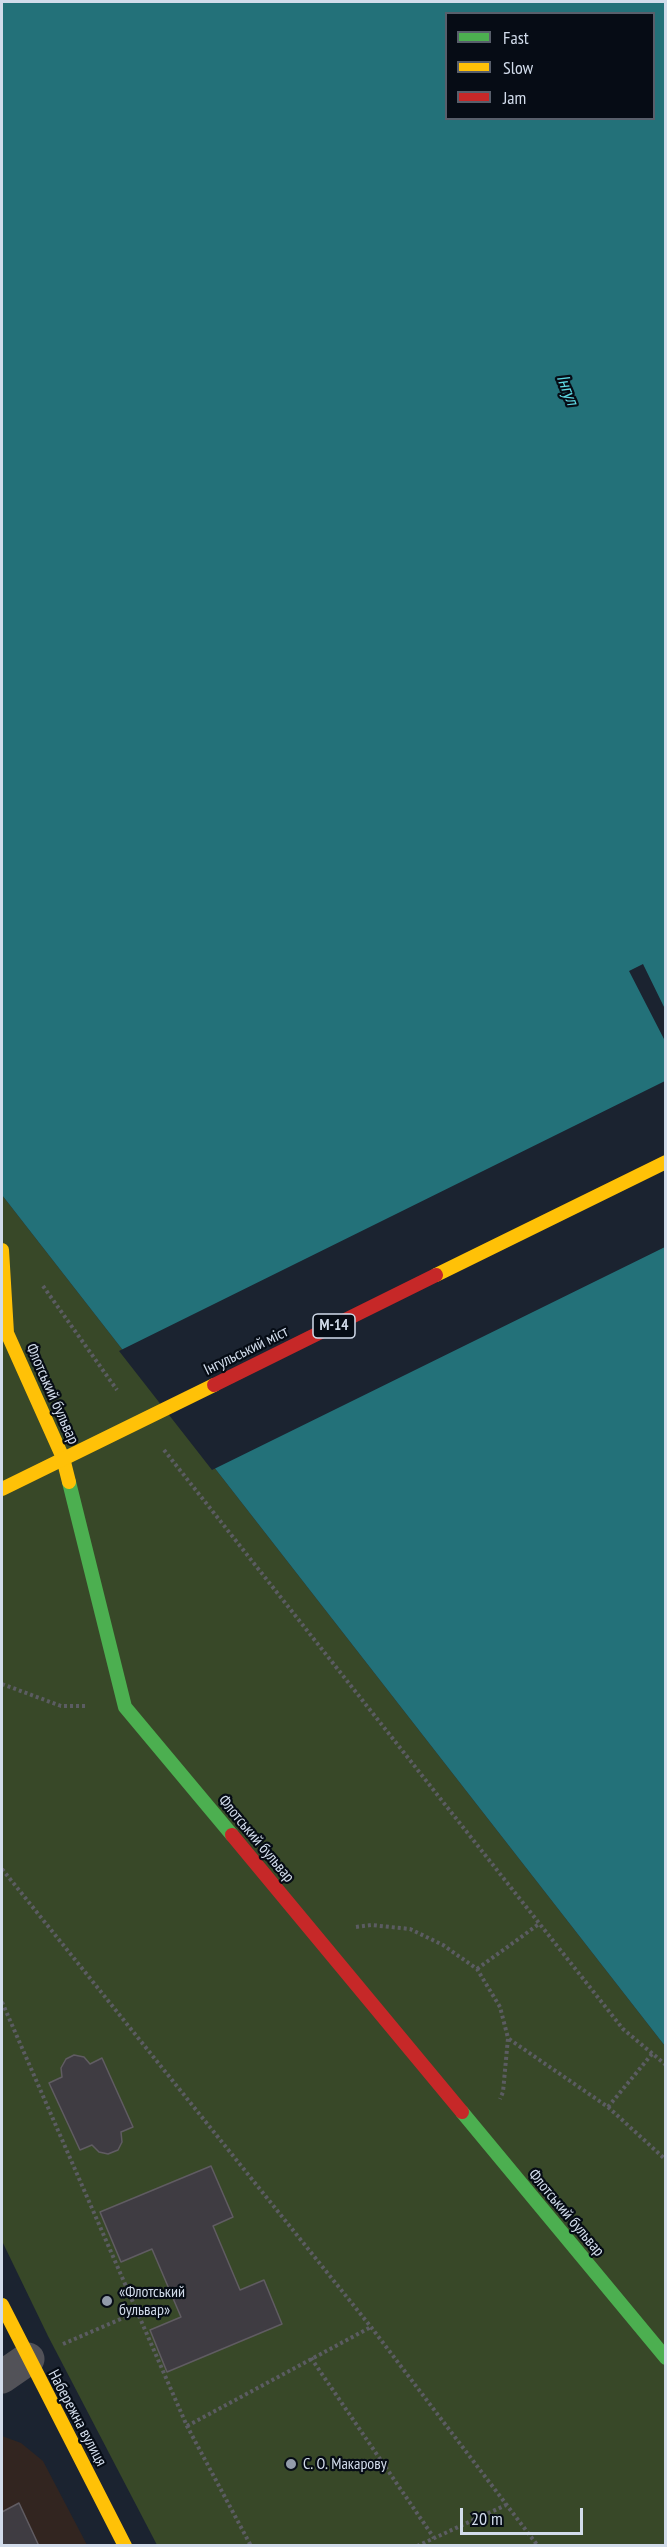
<!DOCTYPE html>
<meta charset="utf-8">
<style>
body{margin:0}
#map{position:relative;width:667px;height:2547px;overflow:hidden;background:#1b2330;font-family:"PT Sans Narrow",sans-serif}
canvas{display:block}
.frame{position:absolute;inset:0;border:3px solid #d2dceb;pointer-events:none}
.legend{position:absolute;left:445px;top:12px;width:210px;height:108px;box-sizing:border-box;background:#060c15;border:2px solid #585f6b;margin:0;padding:8px 10px;list-style:none;font-size:18px;color:#d2dceb}
.legend li{display:flex;align-items:center;gap:12px;height:30px}
.legend b{width:30px;border:2px solid #585f6b}
.scale{position:absolute;left:460px;top:2508px;width:123px;height:27px;box-sizing:border-box;border:3px solid #d2dceb;border-top:0;padding-left:8px;font-size:18px;line-height:21px;white-space:nowrap;color:#d2dceb;-webkit-text-stroke:4px #060c15;paint-order:stroke}
</style>
<div id="map">
<canvas width="667" height="2547"></canvas>
<div class="frame"></div>
<ul class="legend">
<li><b style="height:8px;background:#4caf50"></b>Fast</li>
<li><b style="height:8px;background:#ffc107"></b>Slow</li>
<li><b style="height:8px;background:#c62828"></b>Jam</li>
</ul>
<div class="scale">20 m</div>
</div>
<script>
const c = document.querySelector('canvas').getContext('2d');
c.lineJoin = 'round';
function fillPath(path, color) { c.fillStyle = color; c.fill(path, 'evenodd'); }
function strokePath(path, color, width, dash) { c.strokeStyle = color; c.lineWidth = width; c.lineCap = dash ? 'butt' : 'round'; c.setLineDash(dash || []); c.stroke(path); }
function drawText(font, color, halo, rows, align = 'center') {
  c.font = font + ' "PT Sans Narrow",sans-serif'; c.lineWidth = 4.5; c.setLineDash([]); c.textBaseline = 'middle'; c.strokeStyle = halo; c.fillStyle = color; for (const [text, x, y, turn = 0] of rows) {
    c.save(); c.translate(x, y); c.rotate((+turn || 0) * Math.PI / 180); c.textAlign = isNaN(turn) ? turn : align; if (halo) c.strokeText(text, 0, 0); c.fillText(text, 0, 0); c.restore();
  }
}
const commercial = new Path2D(`
 M2,2436L21,2443L43,2461L87,2545L2,2546Z`);
const green = new Path2D(`
 M2,1195L665,2046V2545H157L48,2336L2,2241Z`);
const water = new Path2D(`
 M2,2H665V2046L2,1195ZM446,14H654V118H446Z`);
const pier = new Path2D(`
 M643,964L665,1009V1041L629,971Z
 M665,1081V1247L212,1470L119,1351Z`);
const building = new Path2D(`
 M74,2055L84,2057L90,2064L102,2058L133,2127L121,2132L122,2142L118,2150L108,2154L99,2152L92,2145L80,2150L49,2083L62,2077L61,2068L66,2059Z
 M211,2166L233,2217L213,2226L240,2290L264,2280L282,2324L167,2372L150,2330L181,2317L152,2249L121,2262L100,2212Z
 M19,2503L39,2546H2V2512Z`);
const path = new Path2D(`
 M43,1286L117,1390
 M164,1450L623,2029L666,2065
 M2,1684L61,1706H87
 M2,1869L371,2327L538,2546
 M356,1927L371,1925L410,1929L443,1945L477,1969L500,2007L508,2038L503,2092L500,2099
 M477,1969L539,1924
 M2,2002L187,2426L251,2546
 M509,2039L608,2107L666,2160
 M608,2107L652,2054
 M63,2344L137,2312
 M311,2358L434,2538
 M187,2426L371,2327
 M417,2546L506,2505`);
const street = new Path2D(`
 M2,2377L28,2359`);
const fast = new Path2D(`
 M69,1482L125,1707L232,1835
 M462,2112L666,2358`);
const slow = new Path2D(`
 M2,1250L7,1333L63,1458L69,1482
 M2,2305L125,2546`);
const jam = new Path2D(`
 M232,1835L462,2112`);
const slowBridge = new Path2D(`
 M436,1275L666,1162
 M2,1489L214,1385`);
const jamBridge = new Path2D(`
 M214,1385L436,1275`);
const markers = [
 [107,2301,6,"#929baa"],
 [291,2464,6,"#929baa"]
];
const shields = [
 [334,1326,42]
];
const shieldNames = [
 ["М-14",334,1326]
];
const streetNames = [
 ["Інгульський міст",246,1351,-26],
 ["Флотський бульвар",52,1394,66],
 ["Флотський бульвар",256,1839,50],
 ["Флотський бульвар",566,2213,50],
 ["Набережна вулиця",77,2418,62]
];
const poiNames = [
 ["«Флотський",119,2292],
 ["бульвар»",119,2310],
 ["С. О. Макарову",303,2464]
];
const waterNames = [
 ["Інгул",567,390,69]
];
fillPath(commercial, '#322520');
fillPath(green, '#384828');
fillPath(water, '#237179');
fillPath(pier, '#1b2330');
fillPath(building, '#3f3c42');
strokePath(building, '#605c62', 1.5);
strokePath(path, '#5b5c62', 4, [3, 3]);
strokePath(street, '#525258', 33);
strokePath(fast, '#4caf50', 14);
strokePath(slow, '#ffc107', 14);
strokePath(jam, '#c62828', 14);
strokePath(slowBridge, '#ffc107', 14);
strokePath(jamBridge, '#c62828', 14);
for (const [x, y, r, color] of markers) { const dot = new Path2D(); dot.arc(x, y, r, 0, 2 * Math.PI); c.fillStyle = color; c.fill(dot); strokePath(dot, '#060c15', 2); }
for (const [x, y, w] of shields) { const box = new Path2D(); box.roundRect(x - w / 2, y - 12, w, 24, 4.5); c.fillStyle = '#060c15'; c.fill(box); strokePath(box, '#d2dceb', 1.5); }
drawText('bold 15px', '#d2dceb', null, shieldNames);
drawText('16px', '#d2dceb', '#060c15', streetNames);
drawText('16px', '#d2dceb', '#060c15', poiNames, 'left');
drawText('italic 18px', '#5fd9e3', '#060c15', waterNames);
</script>
